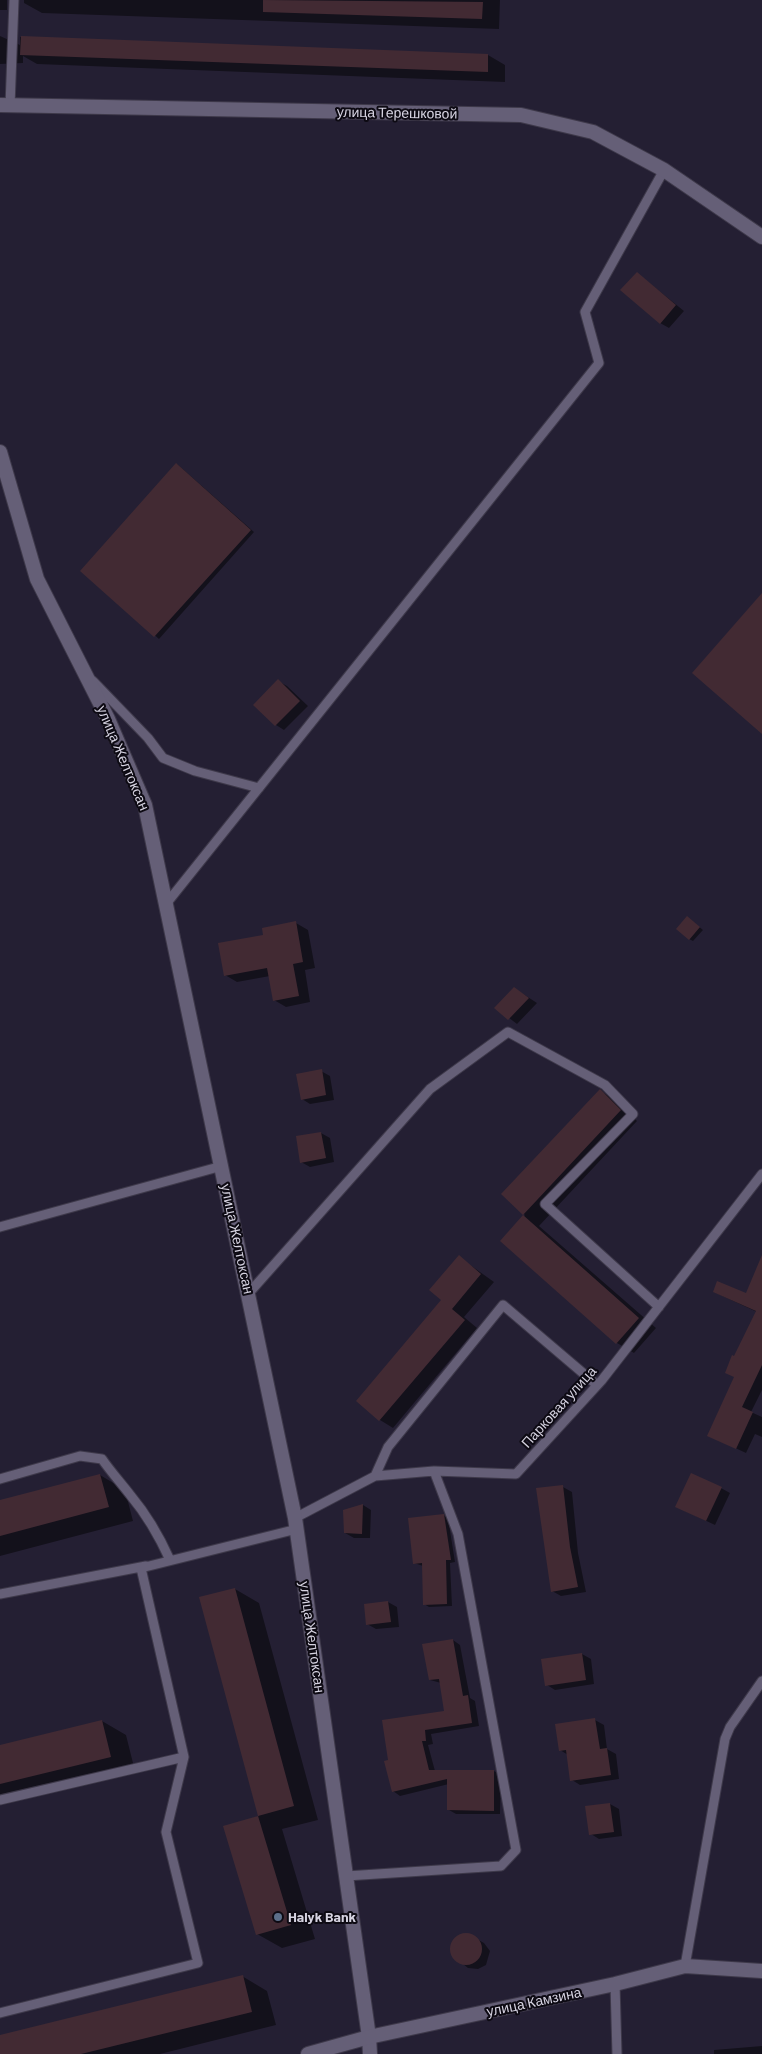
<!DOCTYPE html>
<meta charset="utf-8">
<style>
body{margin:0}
canvas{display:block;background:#241f33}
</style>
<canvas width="762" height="2054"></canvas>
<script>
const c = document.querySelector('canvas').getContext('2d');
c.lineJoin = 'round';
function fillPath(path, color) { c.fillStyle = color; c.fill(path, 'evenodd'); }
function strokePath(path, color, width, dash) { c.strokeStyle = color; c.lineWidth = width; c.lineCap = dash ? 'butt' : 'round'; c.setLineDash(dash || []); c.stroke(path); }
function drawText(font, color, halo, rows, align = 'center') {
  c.font = font + ' Barlow,sans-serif'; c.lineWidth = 4; c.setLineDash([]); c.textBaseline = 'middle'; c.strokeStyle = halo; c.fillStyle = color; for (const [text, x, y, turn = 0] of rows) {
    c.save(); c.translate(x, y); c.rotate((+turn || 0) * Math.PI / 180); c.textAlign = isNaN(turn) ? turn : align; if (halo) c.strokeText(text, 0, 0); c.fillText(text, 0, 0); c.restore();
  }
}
const shadow = new Path2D(`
 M0,0H7V10H0Z
 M24,0H500L499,29L42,13L24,3Z
 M0,36L20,45V37L488,55L505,65V82L37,64L23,56V63L0,64Z
 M637,273L684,311L669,328L660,323Z
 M177,464L254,532L159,639L82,571Z
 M278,681L287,686L308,706L284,730L276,725Z
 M691,920L703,930L693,941L689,939Z
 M296,923L308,930L315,968L305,970L310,1002L286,1007L274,1000L270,976L237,982L225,975Z
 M514,988L537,1003L517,1024L496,1008Z
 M321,1071L330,1076L334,1100L310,1104L302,1099Z
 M600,1091L617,1101L637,1121L539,1226L656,1328L634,1353L617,1343L502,1241L525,1215L503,1194Z
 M321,1133L330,1138L334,1162L310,1167L301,1162Z
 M459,1257L494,1282L464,1317L477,1328L393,1428L380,1420L358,1400L442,1300Z
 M762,1258V1390L751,1412L762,1417V1437L755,1434L746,1453L709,1436L735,1377V1358L757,1312L714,1292L747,1294Z
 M100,1475L125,1490L133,1521L0,1556V1502Z
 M563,1487L572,1492L578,1553L586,1592L561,1596L552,1591Z
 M721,1488L730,1493L715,1525L685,1511Z
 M363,1505L371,1510L370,1538H354L345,1533L344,1511Z
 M443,1515L448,1518L455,1562L450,1563L452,1606L429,1607L424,1604L423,1566L414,1563Z
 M235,1589L259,1603L318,1820L282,1829L315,1939L282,1948L257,1934L225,1827L259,1816L201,1598Z
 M388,1602L397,1607L399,1627L376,1629L367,1624Z
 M453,1640L460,1645L470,1698L475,1701L479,1726L431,1734L433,1744L428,1745L435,1771H494L501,1775L500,1814H456L449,1810V1784L400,1796L393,1791L389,1761L445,1712L441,1683L430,1680Z
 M582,1654L591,1659L594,1684L555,1690L547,1685Z
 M595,1720L604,1725L607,1749L616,1754L619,1779L580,1785L572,1780L568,1755L560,1750Z
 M102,1721L126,1735L135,1771L0,1804V1746Z
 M610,1804L619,1809L622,1836L599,1839L591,1834Z
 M460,1936L475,1938L484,1943L490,1951L486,1965L478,1969L468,1968L453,1956V1942Z
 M242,1976L267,1991L276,2025L160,2054H0V2036Z
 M762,2046V2054H714V2050Z`);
const building = new Path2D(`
 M263,0L483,2L482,19L263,12Z
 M21,36L488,54V72L20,55Z
 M637,272L676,305L660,324L620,290Z
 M176,463L251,530L154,637L80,571Z
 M762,593V734L692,673Z
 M278,679L300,701L275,726L253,705Z
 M687,916L700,927L689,940L676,929Z
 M296,921L303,962L293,964L299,996L273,1001L267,968L224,976L218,943L263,935L262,928Z
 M514,987L529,998L508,1020L494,1008Z
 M322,1069L326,1095L301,1100L296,1074Z
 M600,1089L621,1110L523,1215L501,1194Z
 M321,1132L326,1158L300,1163L296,1136Z
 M523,1215L639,1318L616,1344L500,1241Z
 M459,1255L481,1274L452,1309L465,1320L379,1421L356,1401L441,1300L429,1290Z
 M762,1255V1365L742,1407L753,1412L736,1449L707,1436L734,1377L725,1373L732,1355L734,1356L756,1311L713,1292L717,1281L746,1293Z
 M691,1473L722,1487L706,1521L675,1507Z
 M100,1474L109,1507L0,1536V1500Z
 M563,1485L570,1547L578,1587L551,1592L536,1488Z
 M363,1504L362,1534L344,1533L343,1510Z
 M444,1514L451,1560H446L447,1604L423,1605L422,1563L413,1564L408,1518Z
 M235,1588L294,1806L258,1816L199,1597Z
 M388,1601L391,1622L366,1625L364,1604Z
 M453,1639L463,1696L468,1695L472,1723L425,1730L426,1741H422L429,1770H494V1811L447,1810V1779L392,1792L384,1761L388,1760L382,1720L444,1711L439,1679L429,1680L422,1644Z
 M582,1653L586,1680L545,1686L541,1659Z
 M595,1718L600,1749L607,1748L611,1775L570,1781L566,1750L559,1751L555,1724Z
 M102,1720L111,1757L0,1784V1745Z
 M610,1803L614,1832L589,1835L585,1806Z
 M258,1816L291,1925L256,1935L223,1826Z
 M450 1949a16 16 0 1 1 32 0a16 16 0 1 1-32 0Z
 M243,1975L252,2012L81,2054H0V2035Z`);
const service = new Path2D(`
 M10,106L14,0
 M93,681L148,738L163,758L195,771L259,788
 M166,904L599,363L585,312L664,170
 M0,1227L222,1166
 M249,1293L430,1089L508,1032L605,1085L633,1114L545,1204L659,1307
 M375,1476L388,1447L503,1305L597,1385
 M0,1479L80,1456L102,1459C111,1472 121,1483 131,1496C147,1515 160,1538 170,1560
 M295,1518L375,1476L434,1471L516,1474L602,1380L762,1174
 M0,1594L146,1566
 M0,1800L184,1757
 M346,1876L501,1866L516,1850L458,1534L434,1471
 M685,1966L725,1739L730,1727L762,1681
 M615,1984L617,2054
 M0,2013L198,1963L166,1832L184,1757L141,1568L297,1529`);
const minor = new Path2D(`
 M0,105L521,115L593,132L664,170L762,237
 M0,452L37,579L108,719L145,805L295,1518L369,2037L370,2054`);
const tertiary = new Path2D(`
 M308,2054L369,2037L615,1984L685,1966L762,1971`);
const markers = [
 [278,1917,5,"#5c6f8a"]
];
const streetNames = [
 ["улица Терешковой",397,113,1],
 ["улица Желтоксан",123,758,67],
 ["улица Желтоксан",237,1239,78],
 ["Парковая улица",559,1407,-48],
 ["улица Желтоксан",312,1637,82],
 ["улица Камзина",534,2002,-12]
];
const poiNames = [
 ["Halyk Bank",288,1917]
];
fillPath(shadow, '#0007');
fillPath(building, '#422a33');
strokePath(service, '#3e394a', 11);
strokePath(minor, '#3e394a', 16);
strokePath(tertiary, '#3e394a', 16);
strokePath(service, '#655f77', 9);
strokePath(minor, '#655f77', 14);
strokePath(tertiary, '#655f77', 14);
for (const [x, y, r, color] of markers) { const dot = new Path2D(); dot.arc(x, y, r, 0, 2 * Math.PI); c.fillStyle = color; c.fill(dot); strokePath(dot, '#0d0a13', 2); }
drawText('14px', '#d6d3e1', '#0d0a13', streetNames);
drawText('bold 14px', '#d6d3e1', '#0d0a13', poiNames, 'left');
</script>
